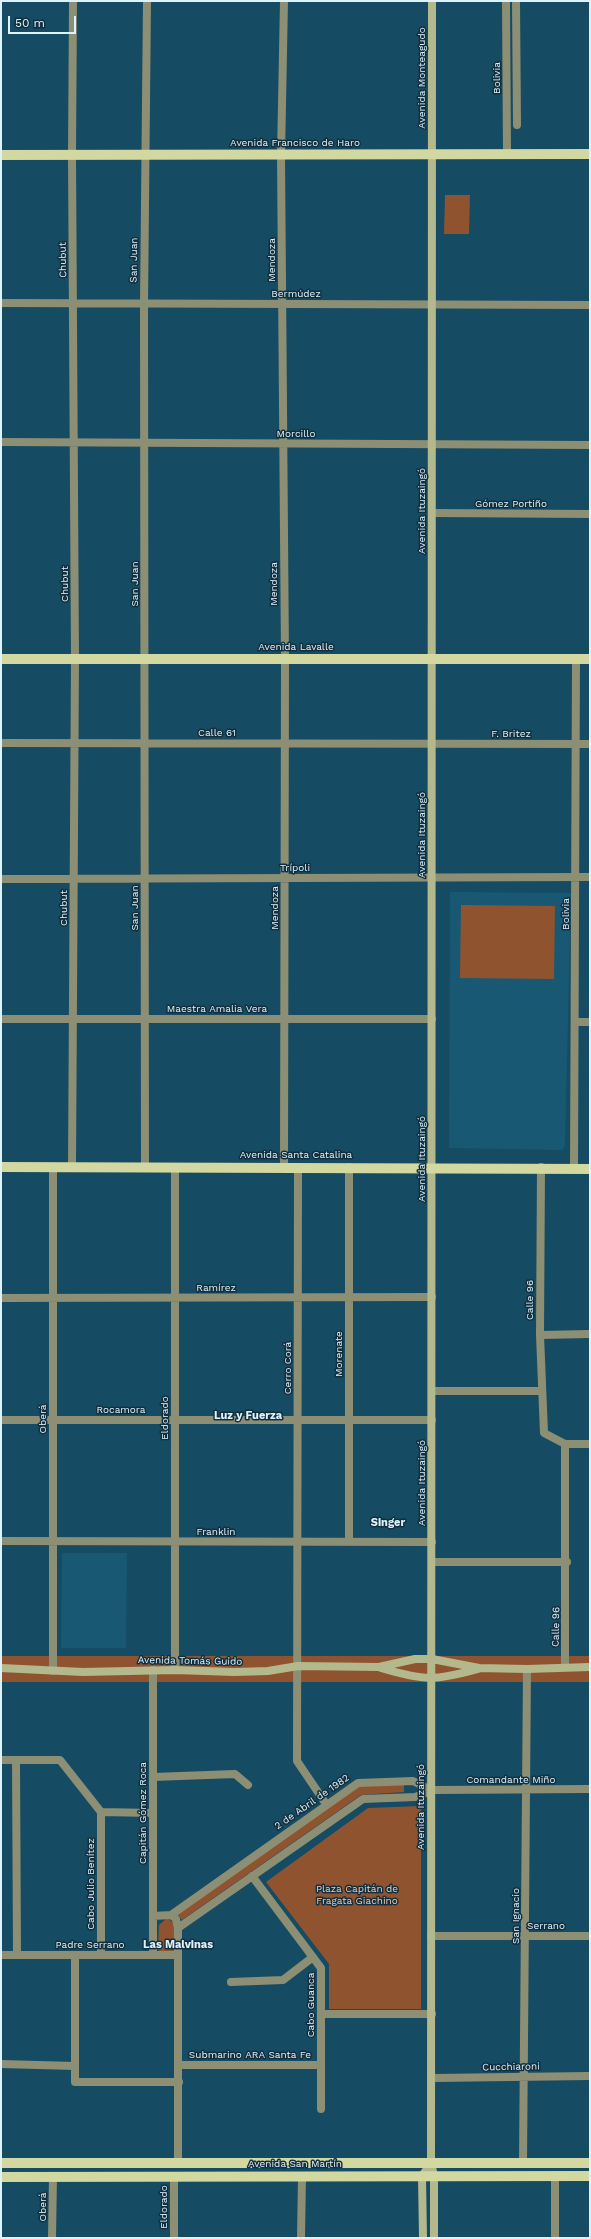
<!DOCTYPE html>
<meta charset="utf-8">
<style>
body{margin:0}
#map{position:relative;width:591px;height:2239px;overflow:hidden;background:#154b63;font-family:"Work Sans",sans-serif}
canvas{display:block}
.frame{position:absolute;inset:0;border:2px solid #def2fd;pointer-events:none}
.scale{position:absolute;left:8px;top:16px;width:68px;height:18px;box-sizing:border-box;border:2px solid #def2fd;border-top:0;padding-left:5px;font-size:12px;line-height:14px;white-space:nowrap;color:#def2fd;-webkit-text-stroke:3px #132f3d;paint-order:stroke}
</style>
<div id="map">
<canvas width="591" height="2239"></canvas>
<div class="frame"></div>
<div class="scale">50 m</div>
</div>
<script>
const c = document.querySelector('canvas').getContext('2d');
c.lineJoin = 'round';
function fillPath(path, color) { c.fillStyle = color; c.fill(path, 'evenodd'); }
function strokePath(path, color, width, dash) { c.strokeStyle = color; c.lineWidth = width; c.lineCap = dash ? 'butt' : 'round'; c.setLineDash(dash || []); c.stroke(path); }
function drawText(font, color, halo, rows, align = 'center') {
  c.font = font + ' "Work Sans",sans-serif'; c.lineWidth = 3; c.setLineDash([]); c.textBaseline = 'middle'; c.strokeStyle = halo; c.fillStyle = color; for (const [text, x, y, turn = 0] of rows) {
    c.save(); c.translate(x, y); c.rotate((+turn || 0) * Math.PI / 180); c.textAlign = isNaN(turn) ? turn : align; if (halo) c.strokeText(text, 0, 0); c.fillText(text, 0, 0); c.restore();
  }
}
const built = new Path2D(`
 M450,892L571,893L565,1146L562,1150L449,1148Z
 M62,1553H127L126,1648H61Z`);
const green = new Path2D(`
 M445,195H470L469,234H444Z
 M461,905L555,906L554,979L460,978Z
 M1,1656H590V1682H1Z
 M404,1784V1792L361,1795L182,1920L177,1914L358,1786Z
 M421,1806V2009H329V1964L266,1882L368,1808Z
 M167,1918L175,1924L174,1952L166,1955L158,1950L159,1925Z`);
const minor = new Path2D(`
 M506,1L507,154
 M516,1L517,125
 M1,303L590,305
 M1,442L590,445
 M433,513L590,514
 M1,743L590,744
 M1,879L590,877
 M1,1019H432
 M575,1022H590
 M53,1167V1671
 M72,1167L75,659L72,155L73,1
 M145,1167L144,304L147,1
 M284,1167L285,659L281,155L284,1
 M298,1167L297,1761L326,1804
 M349,1167V1542
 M541,1167L540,1335L544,1433L565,1444H590
 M574,1169L576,659
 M1,1298L432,1297
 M540,1335L590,1334
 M432,1391H541
 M1,1420H432
 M565,1444V1667
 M1,1541L432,1542
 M432,1562H567
 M153,1670V1955
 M175,1670V1167
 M1,1760H60L101,1812L153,1813
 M16,1760L17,1955
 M153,1777L235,1774L248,1785
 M101,1812V1955
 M252,1876L321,1968V2109
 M171,1915L358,1783L413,1781L431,1790
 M153,1916L171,1915L176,1919L178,1928V2163
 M178,1928L363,1799L415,1797L434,1790L590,1789
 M431,1936H590
 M1,1955H178
 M75,1956V2082H179
 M231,1982L283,1980L313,1957
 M321,2014H432
 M1,2064L75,2066
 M179,2065H321
 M432,2078L590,2076
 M523,2163L527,1669
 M52,2238L53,2176
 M174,2238V2176
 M301,2238L302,2176
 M555,2238V2176`);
const secondary = new Path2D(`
 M432,1L431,2163L434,2176V2238
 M1,1668L83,1672L175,1670L234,1672L268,1671L298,1666L379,1667L415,1659H432L479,1668L527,1669L590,1667
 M381,1668C425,1681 434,1681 478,1669
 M423,2238L422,2176L431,2163`);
const primary = new Path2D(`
 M1,155L590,154
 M1,659H590
 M1,1167L590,1169
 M1,2163H590
 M1,2177L590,2176`);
const streetNames = [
 ["Avenida Monteagudo",422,78,-90],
 ["Bolivia",497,78,-90],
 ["Avenida Francisco de Haro",295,143],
 ["Chubut",63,260,-91],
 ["San Juan",134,260,-89],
 ["Mendoza",272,260,-90],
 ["Bermúdez",296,294],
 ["Morcillo",296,434],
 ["Gómez Portiño",511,504],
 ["Avenida Ituzaingó",422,511,-90],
 ["Chubut",65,584,-90],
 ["San Juan",135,584,-90],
 ["Mendoza",274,584,-90],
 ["Avenida Lavalle",296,647],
 ["Calle 61",217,733],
 ["F. Britez",511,734],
 ["Avenida Ituzaingó",422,835,-90],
 ["Trípoli",295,868],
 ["Chubut",64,908,-90],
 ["San Juan",135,908,-90],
 ["Mendoza",275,908,-90],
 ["Bolivia",566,914,-90],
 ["Maestra Amalia Vera",217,1009],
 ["Avenida Santa Catalina",296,1155],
 ["Avenida Ituzaingó",422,1159,-90],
 ["Ramírez",216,1288],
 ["Calle 96",530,1300,-90],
 ["Morenate",339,1354,-90],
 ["Cerro Corá",288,1368,-90],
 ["Rocamora",121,1410],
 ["Eldorado",165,1418,-90],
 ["Oberá",43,1419,-90],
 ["Avenida Ituzaingó",422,1483,-90],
 ["Franklin",216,1532],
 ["Calle 96",556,1627,-89],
 ["Avenida Tomás Guido",190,1661,1],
 ["Comandante Miño",511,1780],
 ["2 de Abril de 1982",312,1802,-35],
 ["Avenida Ituzaingó",421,1807,-90],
 ["Capitán Gómez Roca",143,1813,-90],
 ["Cabo Julio Benítez",91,1884,-90],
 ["San Ignacio",516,1916,-90],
 ["Serrano",546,1926],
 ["Padre Serrano",90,1945],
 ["Cabo Guanca",311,2005,-90],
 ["Submarino ARA Santa Fe",250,2055],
 ["Cucchiaroni",511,2067,-1],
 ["Avenida San Martín",295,2164],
 ["Oberá",43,2207,-90],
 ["Eldorado",164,2207,-90]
];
const parkNames = [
 ["Plaza Capitán de",357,1889],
 ["Fragata Giachino",357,1901]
];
const neighbourhoodNames = [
 ["Luz y Fuerza",248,1416],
 ["Singer",388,1523],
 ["Las Malvinas",178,1945]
];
fillPath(built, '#195873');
fillPath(green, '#8f542f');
strokePath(minor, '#8d8f74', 8);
strokePath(secondary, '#b4b88d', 8);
strokePath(primary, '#d3d7a0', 10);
drawText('10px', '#def2fd', '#132f3d', streetNames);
drawText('10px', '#f8ccb3', '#132f3d', parkNames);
drawText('bold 11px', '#def2fd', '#132f3d', neighbourhoodNames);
</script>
